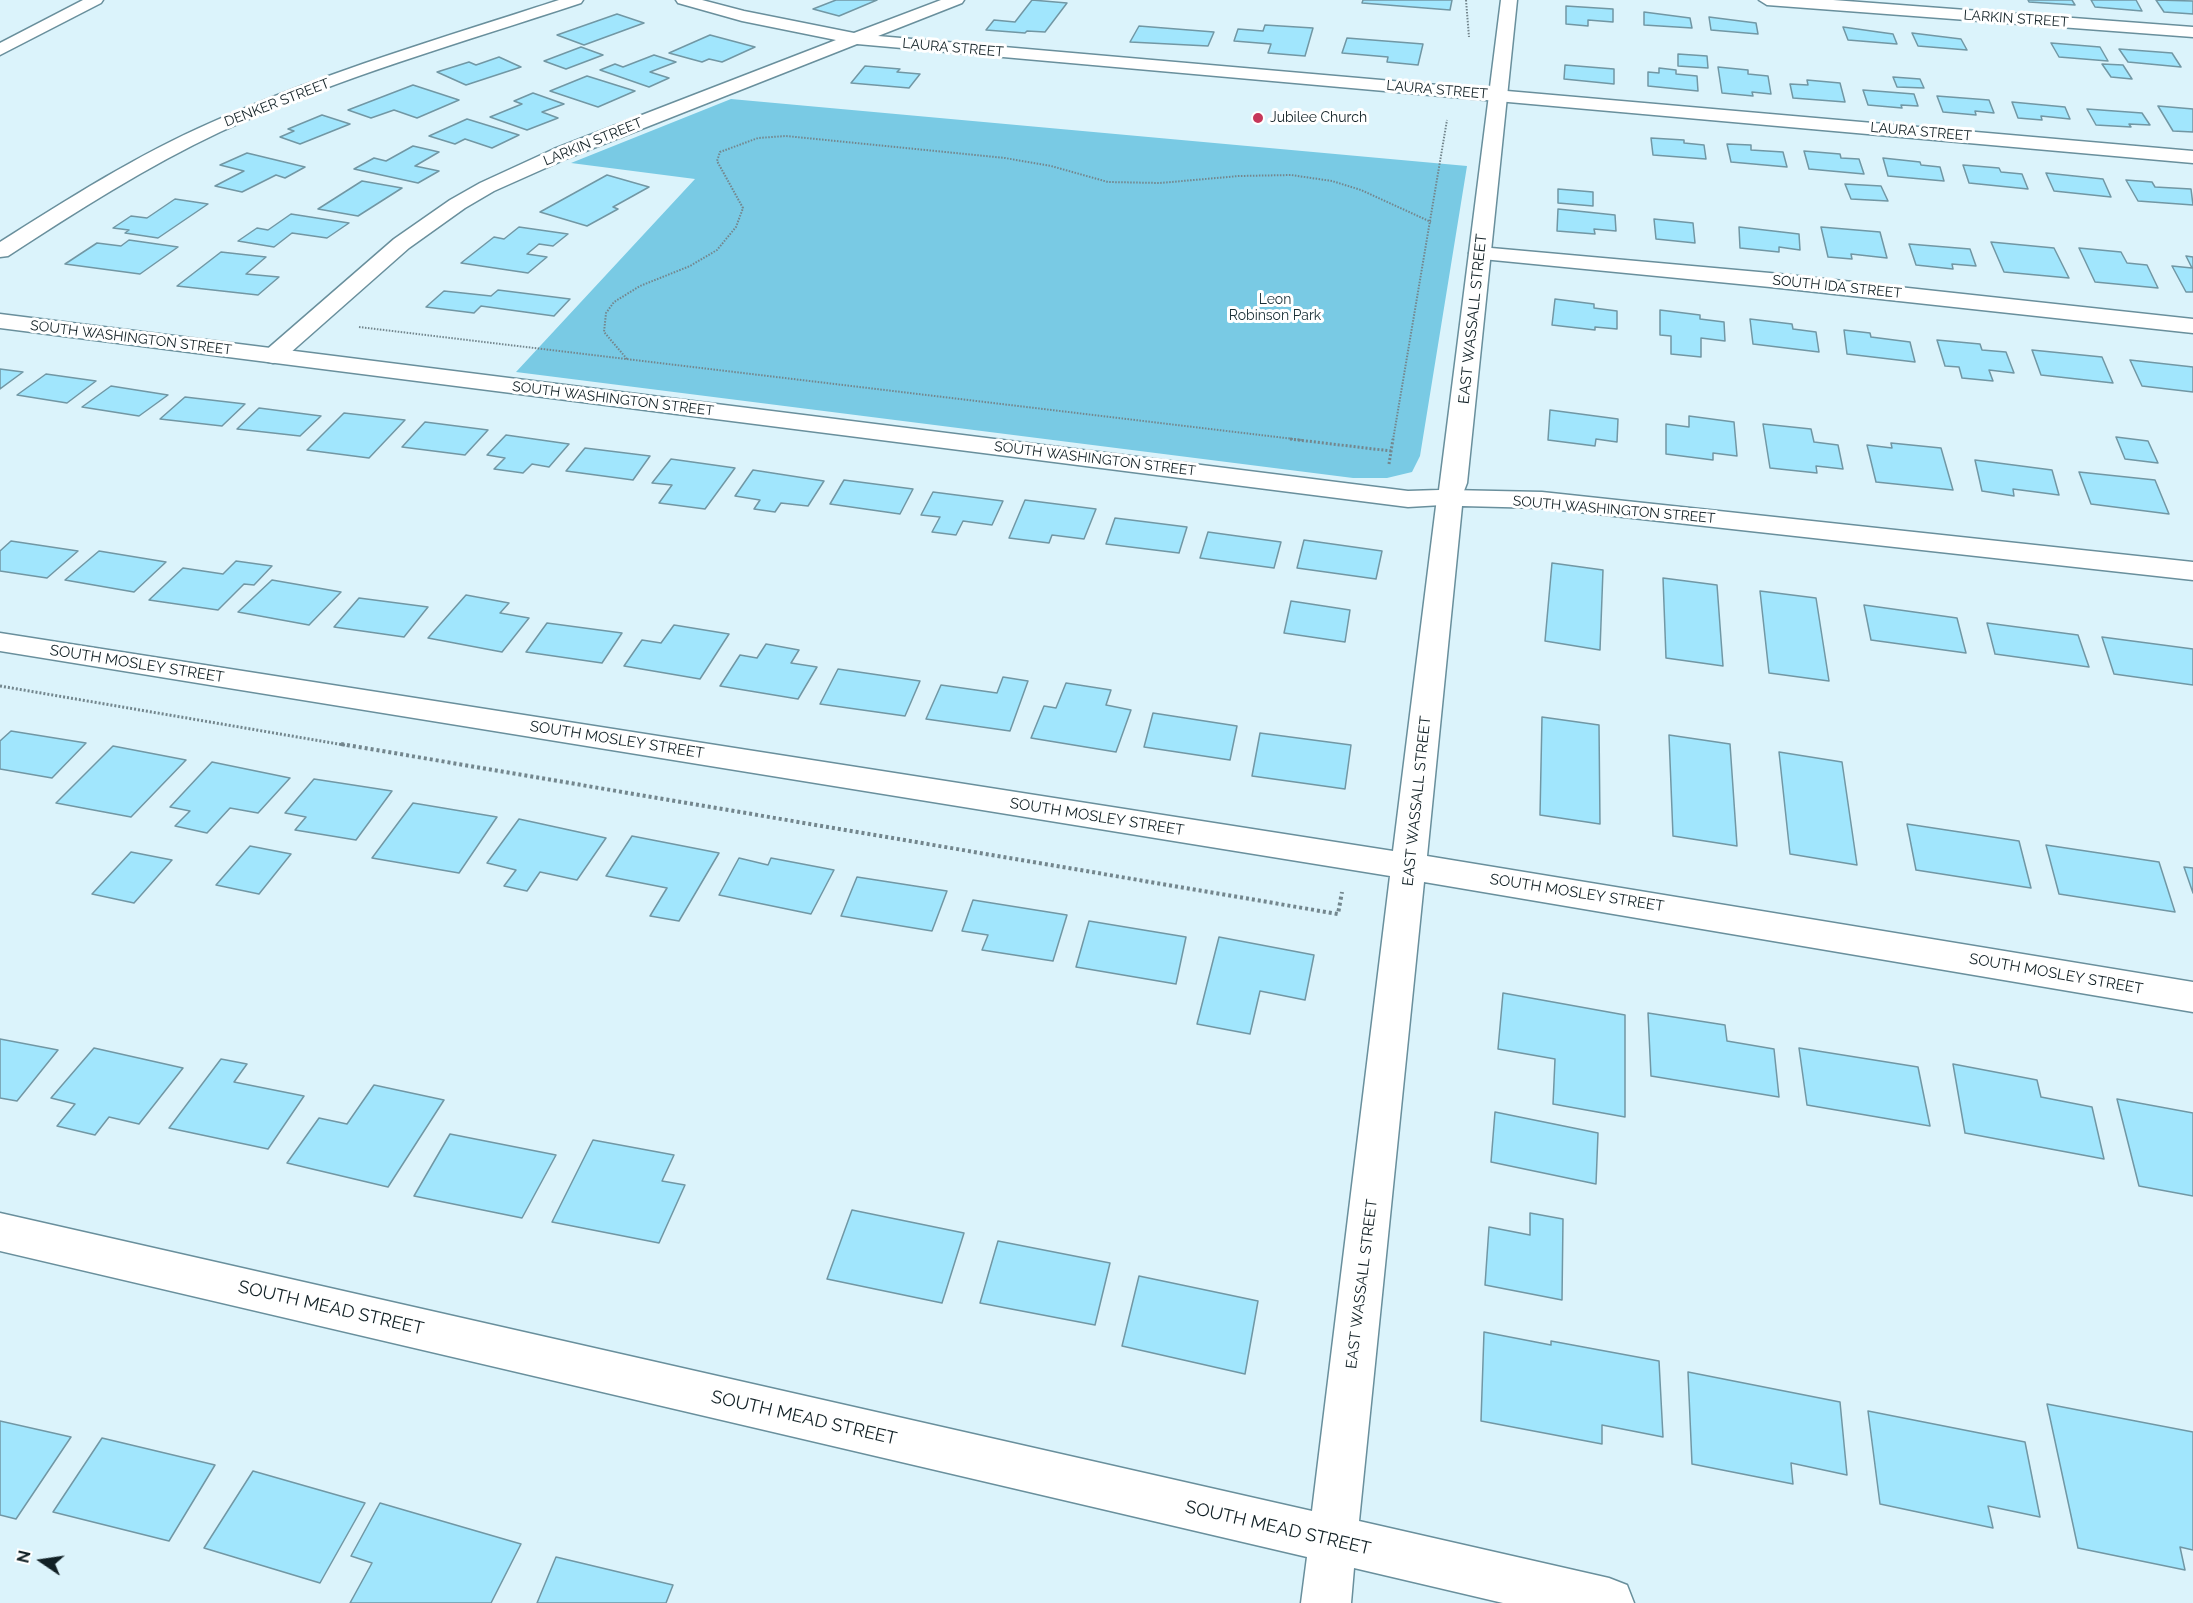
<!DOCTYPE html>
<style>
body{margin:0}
#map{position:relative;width:2193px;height:1603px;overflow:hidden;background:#dbf3fb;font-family:Raleway,sans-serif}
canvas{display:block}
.north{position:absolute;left:12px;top:1531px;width:60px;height:60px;-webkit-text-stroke:4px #fff;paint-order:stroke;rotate:283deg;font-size:16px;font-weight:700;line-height:24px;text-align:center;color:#112025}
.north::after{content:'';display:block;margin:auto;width:21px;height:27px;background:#112025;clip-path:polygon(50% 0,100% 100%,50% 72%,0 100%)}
</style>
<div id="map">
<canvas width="2193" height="1603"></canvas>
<div class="north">N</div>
</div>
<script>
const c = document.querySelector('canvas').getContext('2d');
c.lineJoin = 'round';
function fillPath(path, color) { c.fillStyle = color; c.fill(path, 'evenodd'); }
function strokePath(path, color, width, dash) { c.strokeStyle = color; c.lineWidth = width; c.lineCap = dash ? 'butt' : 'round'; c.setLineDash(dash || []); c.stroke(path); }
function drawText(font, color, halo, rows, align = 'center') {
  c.font = font + ' Raleway,sans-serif'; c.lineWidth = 6; c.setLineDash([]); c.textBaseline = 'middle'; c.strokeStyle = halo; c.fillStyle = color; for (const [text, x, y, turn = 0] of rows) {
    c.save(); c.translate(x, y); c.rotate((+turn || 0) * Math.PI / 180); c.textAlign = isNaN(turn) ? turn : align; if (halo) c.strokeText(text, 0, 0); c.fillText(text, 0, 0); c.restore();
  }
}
const green = new Path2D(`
 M731,99L1467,166L1420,456L1412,472L1387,478H1353L516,372L695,179L571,163Z`);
const building = new Path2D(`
 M836,0H877L839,16L813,9Z
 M1032,0L1067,3L1045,32L1027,31L1025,33L986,30L994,20L1015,22Z
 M1363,0H1452L1450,10L1362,3Z
 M2028,0H2072L2075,5L2029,2Z
 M2091,0H2136L2142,11L2095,7Z
 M2156,0L2193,1V14L2164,12Z
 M1566,6L1613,9V22L1588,20V26L1566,24Z
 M1644,12L1690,18L1692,28L1644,25Z
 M617,14L644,23L584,45L557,35Z
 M1709,17L1756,23L1758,34L1711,30Z
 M1265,25L1313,28L1305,56L1268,53L1271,44L1234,41L1238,29L1263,31Z
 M1139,26L1214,32L1208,46L1130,42Z
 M1843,27L1893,34L1897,44L1848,40Z
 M1912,33L1961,39L1967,50L1918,46Z
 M710,35L755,47L722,62L709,59L702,62L669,53Z
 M1347,38L1423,44L1418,65L1387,62L1388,57L1342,53Z
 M2051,43L2100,47L2108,61L2059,57Z
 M581,47L603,55L566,69L544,61Z
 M2119,49L2172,53L2181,67L2128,62Z
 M1678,54L1707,56L1708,68L1678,66Z
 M654,55L676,62L650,72L669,78L649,87L600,70L615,64L623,67Z
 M499,57L521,67L466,85L437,72L469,62L476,65Z
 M2102,64L2123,65L2132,79L2111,77Z
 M1565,65L1614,69V84L1564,79Z
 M865,66L900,69L897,72L920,74L909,88L851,83Z
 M1718,67L1748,70V74L1768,76L1771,94L1752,92L1753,96L1722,93Z
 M1659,68L1676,70V74L1697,76L1698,91L1648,86V72L1659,73Z
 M587,76L635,91L598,107L550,91Z
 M1893,77L1920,79L1924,88L1897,87Z
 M1807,80L1840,83L1845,102L1793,98L1790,84L1808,85Z
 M413,85L459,100L417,118L394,110L371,118L348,110Z
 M1863,90L1914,94L1918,106L1901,105L1902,108L1868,105Z
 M533,93L564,104L542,112L558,118L527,130L490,117L522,104L514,101Z
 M1937,96L1989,100L1994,113L1975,111L1976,115L1943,112Z
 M2012,102L2065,107L2070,119L2041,116L2042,120L2018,118Z
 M2158,106L2193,109V132L2173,131Z
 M2087,109L2142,113L2150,125L2129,124L2131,127L2096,125Z
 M322,115L350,124L300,144L280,137L294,131L288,129Z
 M467,119L519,135L492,148L465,139L455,144L429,136Z
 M1651,138L1684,140V143L1704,145L1706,159L1653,155Z
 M1727,144L1751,145V150L1783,152L1787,167L1731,162Z
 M413,146L439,152L415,166L439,171L418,183L354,169L374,158L386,161Z
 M1804,151L1840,154L1841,158L1859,159L1864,174L1809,169Z
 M247,153L305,167L285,178L276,175L242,192L215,186L244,171L220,165Z
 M1883,158L1920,162L1921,165L1940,167L1944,181L1888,176Z
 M1963,165L1999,168L2001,172L2022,174L2028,189L1969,183Z
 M2046,173L2103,179L2111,197L2054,191Z
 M607,175L649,187L613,207L618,209L587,226L540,212Z
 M2126,180L2152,182L2155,187L2191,189L2193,205L2138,201Z
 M362,181L402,188L358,216L318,209Z
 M1845,184L1881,186L1888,201L1851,199Z
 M1558,189L1593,192V206L1558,203Z
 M175,199L208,204L158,238L125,233L129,230L113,228L131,216L147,218Z
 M1558,209L1615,215L1616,231L1594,229L1595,234L1557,231Z
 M291,214L349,223L327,238L292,233L274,247L238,241L257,228L268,230Z
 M1654,219L1693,223L1695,243L1656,239Z
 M519,227L568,234L553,246L539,244L527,254L547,257L528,273L461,263L494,237L504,239Z
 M1739,227L1799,234L1800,250L1779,247V252L1740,248Z
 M1821,227L1880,232L1887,258L1851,254L1852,259L1828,257Z
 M129,240L178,247L140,274L65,264L97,243L121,246Z
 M1991,242L2054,248L2069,278L2004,272Z
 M1909,244L1970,249L1976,266L1952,264L1953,269L1916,265Z
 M2079,248L2121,252L2127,263L2147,265L2158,288L2095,282Z
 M221,252L266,257L246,274L279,277L258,295L177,286Z
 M2186,256L2193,257V292H2186L2172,266L2192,268Z
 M498,290L570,299L554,316L481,306L474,313L426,307L444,291L491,296Z
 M1555,299L1594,304V308L1617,311V329L1595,327V330L1552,325Z
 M1660,310L1700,315V319L1724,322L1725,341L1701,338V357L1671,354V336L1660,335Z
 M1750,319L1792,324L1793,329L1816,332L1819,352L1753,344Z
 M1844,330L1870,333L1871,337L1910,342L1915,362L1847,354Z
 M1937,340L1980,344L1982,350L2006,352L2014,373L1989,370L1993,381L1962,378L1959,367L1945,366Z
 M2032,350L2102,357L2113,383L2041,375Z
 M2130,360L2193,367V392L2142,386Z
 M0,369L23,372L0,389Z
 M46,374L96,381L67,403L17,395Z
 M111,386L168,395L139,416L82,407Z
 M185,397L245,404L222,426L160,419Z
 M259,408L321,416L300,436L237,429Z
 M1550,410L1618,419L1617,442L1596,439L1595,446L1548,440Z
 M344,413L405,420L369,458L307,450Z
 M1689,416L1734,422L1737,456L1713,453V460L1666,454V424L1689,427Z
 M425,422L488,430L465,455L402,447Z
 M1763,424L1811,429L1814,442L1838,445L1843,469L1816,466L1817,473L1770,468Z
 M506,435L569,444L549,467L532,464L523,473L494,469L505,458L487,455Z
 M2116,437L2148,441L2158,463L2125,459Z
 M1891,443L1941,448L1953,490L1876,482L1867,445L1892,448Z
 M585,448L650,456L633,480L566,471Z
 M671,459L735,468L705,509L659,503L672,485L652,483Z
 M1975,460L2052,470L2059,495L2013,489L2014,496L1982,491Z
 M753,470L824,481L808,506L781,503L775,512L754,509L760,500L735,496Z
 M2079,472L2155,480L2169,514L2091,504Z
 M844,480L913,489L900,514L830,504Z
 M933,492L1003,501L992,525L963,521L956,535L932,532L940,517L921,515Z
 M1025,500L1096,509L1084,539L1052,535L1049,543L1009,538Z
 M1115,518L1187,527L1179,553L1106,544Z
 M1208,532L1281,542L1274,568L1200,558Z
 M1304,540L1382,551L1376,579L1297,568Z
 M11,541L78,551L47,578L0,571V551Z
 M99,551L166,562L134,592L65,580Z
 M236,561L272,566L254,585L244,584L218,610L149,600L183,568L223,574Z
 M1552,563L1603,570L1600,650L1545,641Z
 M1663,578L1717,585L1723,666L1666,658Z
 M272,580L341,592L309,625L238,612Z
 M1760,591L1816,598L1829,681L1769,673Z
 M466,595L509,603L500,613L529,618L502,652L428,638Z
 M359,598L428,607L404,637L334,627Z
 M1291,601L1350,610L1345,642L1284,633Z
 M1864,605L1957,618L1966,653L1871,640Z
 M547,623L622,633L602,663L526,652Z
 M1987,623L2078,635L2089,667L1995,654Z
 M674,625L729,634L700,679L624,666L642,640L661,643Z
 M2102,637L2193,649V685L2114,674Z
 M766,644L799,650L791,663L817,667L798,699L720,686L740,655L757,658Z
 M838,669L920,681L905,716L820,704Z
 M1003,677L1028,681L1010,731L926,719L941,685L997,693Z
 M1066,683L1111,690L1106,705L1131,710L1116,752L1031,738L1044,706L1056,708Z
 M1153,713L1237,726L1230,760L1144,747Z
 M1542,717L1599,725L1600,824L1540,815Z
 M11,731L86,743L52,778L0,769V741Z
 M1260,733L1351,745L1345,789L1252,776Z
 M1669,735L1730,744L1737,846L1673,836Z
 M113,746L186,760L131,817L56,803Z
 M1779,752L1842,762L1857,865L1790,854Z
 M212,762L290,778L258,813L230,808L207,833L175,826L190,811L170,807Z
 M314,779L392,791L356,840L295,830L306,817L285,813Z
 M413,803L497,817L459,873L372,858Z
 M519,819L606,838L577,880L540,872L527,891L504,886L516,870L487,863Z
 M1907,824L2019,841L2031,888L1916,870Z
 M632,836L719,853L679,921L650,916L667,888L606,876Z
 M2046,845L2159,862L2175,912L2059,894Z
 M250,846L291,854L259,894L216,885Z
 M131,852L172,860L134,903L92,894Z
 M739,858L768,865L771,858L834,870L811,914L719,895Z
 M2184,867L2193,868V893Z
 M857,877L947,891L932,931L841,916Z
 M973,900L1067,915L1053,961L982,950L988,935L962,931Z
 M1089,921L1186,937L1176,984L1076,967Z
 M1219,937L1314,955L1305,1000L1260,991L1250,1034L1197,1024Z
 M1503,993L1625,1015V1117L1553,1104L1555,1059L1498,1049Z
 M1648,1013L1725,1025L1727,1041L1774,1049L1779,1097L1651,1076Z
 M0,1039L58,1050L17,1101L0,1098Z
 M94,1048L183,1068L139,1124L109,1117L95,1135L57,1126L75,1104L51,1098Z
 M1799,1048L1918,1067L1930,1126L1807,1105Z
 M221,1059L247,1064L234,1082L304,1096L268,1149L169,1128Z
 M1953,1064L2037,1080L2041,1097L2092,1107L2104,1159L1965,1133Z
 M374,1085L444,1100L388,1187L287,1163L319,1118L347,1124Z
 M2117,1099L2193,1113V1196L2139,1186Z
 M1495,1112L1598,1133L1596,1184L1491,1162Z
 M450,1134L556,1155L522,1218L414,1196Z
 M593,1140L674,1155L662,1181L685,1185L659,1243L552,1222Z
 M852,1210L964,1233L942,1303L827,1279Z
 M1530,1213L1563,1219L1562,1300L1485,1285L1489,1227L1530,1235Z
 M998,1241L1110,1263L1095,1325L980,1303Z
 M1139,1276L1258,1301L1245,1374L1122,1346Z
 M1484,1332L1551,1345V1341L1659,1361L1663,1437L1602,1425V1444L1481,1421Z
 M1688,1372L1840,1402L1847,1475L1791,1463L1793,1484L1692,1464Z
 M2047,1404L2193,1432V1550L2180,1547L2185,1570L2078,1548Z
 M1868,1411L2025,1442L2040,1517L1988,1506L1993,1528L1880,1504Z
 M0,1421L71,1437L16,1519L0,1515Z
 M102,1438L215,1465L169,1541L53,1512Z
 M253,1471L365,1503L320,1583L204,1548Z
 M380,1503L521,1544L491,1603H350L372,1563L351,1556Z
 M556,1557L673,1585L666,1603H537Z`);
const pathFar2 = new Path2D(`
 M1466,0L1469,37
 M359,327L1302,440
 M627,359L604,332L606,313L614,302L640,286L690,266L717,250L736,227L743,208L717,161L720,152L758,138L786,136L1005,158L1051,166L1108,182L1160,183L1239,176L1291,175L1332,181L1361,190L1431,222
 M1393,440L1447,120`);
const pathFar1 = new Path2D(`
 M1290,439L1391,451
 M1389,464L1393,439
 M0,686L350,746`);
const path = new Path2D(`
 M341,744L1338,914L1342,892`);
const street = new Path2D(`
 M83,0H103L101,3L0,55V43Z
 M559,0H583L581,3C460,43 336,78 220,132C146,167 77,211 8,256L0,257V242C68,199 137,155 210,123C323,73 442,38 559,0Z
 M676,0H702L744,11L854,33L941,0H964L962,3L878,36L2193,151V163L857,44L568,158L494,191L465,208L409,248L281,361L273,363L265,361L261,356L265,351L394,239L450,200L480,183L554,149L836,40L742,21L678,3Z
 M1759,0H1833L2193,27V37L1767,5Z
 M1480,247L1770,273L2193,319V333L1770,287L1472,258L1469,253L1472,248Z
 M1450,490L1542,492L2193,562V580L1542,508L1462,506L1427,856L2193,982V1012L1424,882L1359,1521L1609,1578L1627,1585L1634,1603H1503L1354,1568L1351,1603H1301L1307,1557L0,1251V1213L1312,1511L1390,876L0,651V633L1393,851L1437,498L1441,492Z`);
const secondary = new Path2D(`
 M1501,0H1517L1467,483L1459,504L1408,507L0,328V314L1408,491L1439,490Z`);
const markers = [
 [1258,118,6,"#c6375a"]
];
const farStreetnames = [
 ["LARKIN STREET",2016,19,4],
 ["LAURA STREET",953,48,5],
 ["LAURA STREET",1437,90,5],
 ["DENKER STREET",277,103,-21],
 ["LAURA STREET",1921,132,5],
 ["LARKIN STREET",593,142,-22],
 ["SOUTH IDA STREET",1837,287,6],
 ["SOUTH WASHINGTON STREET",131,338,7],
 ["SOUTH WASHINGTON STREET",613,399,7],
 ["SOUTH WASHINGTON STREET",1095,459,7],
 ["SOUTH WASHINGTON STREET",1614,510,5]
];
const farPoinames = [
 ["Jubilee Church",1270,118]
];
const farParknames = [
 ["Leon",1275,300],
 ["Robinson Park",1275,316]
];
const streetNames = [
 ["EAST WASSALL STREET",1473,319,-84],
 ["SOUTH MOSLEY STREET",137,664,9],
 ["SOUTH MOSLEY STREET",617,740,9],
 ["EAST WASSALL STREET",1417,801,-84],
 ["SOUTH MOSLEY STREET",1097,817,9],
 ["SOUTH MOSLEY STREET",1577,893,9],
 ["SOUTH MOSLEY STREET",2056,974,10],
 ["EAST WASSALL STREET",1362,1284,-83]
];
const nearStreetnames = [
 ["SOUTH MEAD STREET",331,1308,13],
 ["SOUTH MEAD STREET",804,1418,13],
 ["SOUTH MEAD STREET",1278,1528,13]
];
fillPath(green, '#79cae4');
fillPath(building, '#a1e6fd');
strokePath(building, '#7197a4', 1.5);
strokePath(street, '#698f9c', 3);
strokePath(secondary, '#698f9c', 3);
strokePath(pathFar2, '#73868d', 2, [1.5, 1.5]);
strokePath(pathFar1, '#73868d', 3, [2, 2]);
strokePath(path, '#73868d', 4, [3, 3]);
fillPath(street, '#fff');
fillPath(secondary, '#fff');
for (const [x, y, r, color] of markers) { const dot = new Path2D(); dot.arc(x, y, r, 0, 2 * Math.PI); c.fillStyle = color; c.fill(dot); strokePath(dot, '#fff', 2); }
drawText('14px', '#112025', '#fff', farStreetnames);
drawText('14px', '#112025', '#fff', farPoinames, 'left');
drawText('14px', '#1a3037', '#fff', farParknames);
drawText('15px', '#112025', '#fff', streetNames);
drawText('18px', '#112025', '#fff', nearStreetnames);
</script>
